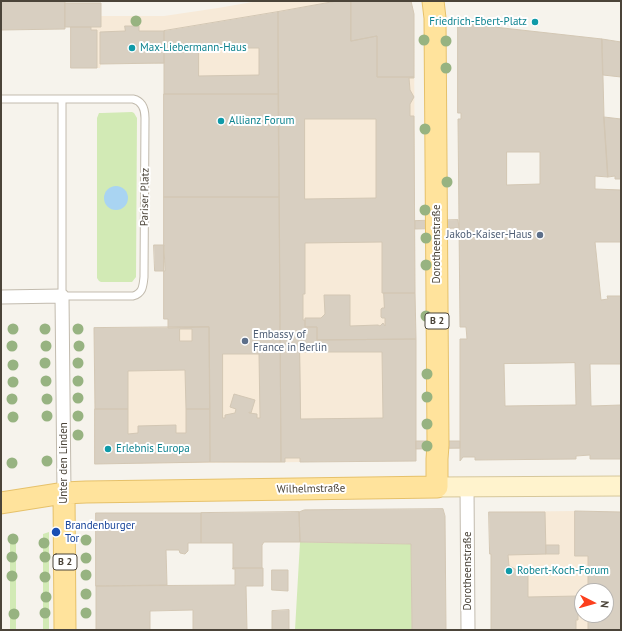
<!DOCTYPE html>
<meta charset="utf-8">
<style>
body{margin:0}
#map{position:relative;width:622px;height:631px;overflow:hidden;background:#f6f3ec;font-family:"PT Sans",sans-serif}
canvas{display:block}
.frame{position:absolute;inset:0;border:2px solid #4b4439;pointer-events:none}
.north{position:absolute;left:574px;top:583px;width:40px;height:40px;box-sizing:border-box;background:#fff;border:1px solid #b7b4b0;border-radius:50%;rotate:96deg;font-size:11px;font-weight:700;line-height:16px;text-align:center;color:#4b4439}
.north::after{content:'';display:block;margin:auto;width:14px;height:18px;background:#fc3f1d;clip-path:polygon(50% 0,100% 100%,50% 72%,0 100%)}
</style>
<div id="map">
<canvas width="622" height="631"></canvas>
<div class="frame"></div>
<div class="north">N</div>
</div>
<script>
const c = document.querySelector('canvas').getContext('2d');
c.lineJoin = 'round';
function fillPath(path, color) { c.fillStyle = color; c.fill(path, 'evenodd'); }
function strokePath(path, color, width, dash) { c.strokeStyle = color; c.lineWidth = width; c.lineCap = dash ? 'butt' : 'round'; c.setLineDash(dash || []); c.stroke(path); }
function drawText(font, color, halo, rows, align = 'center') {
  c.font = font + ' "PT Sans",sans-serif'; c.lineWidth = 4; c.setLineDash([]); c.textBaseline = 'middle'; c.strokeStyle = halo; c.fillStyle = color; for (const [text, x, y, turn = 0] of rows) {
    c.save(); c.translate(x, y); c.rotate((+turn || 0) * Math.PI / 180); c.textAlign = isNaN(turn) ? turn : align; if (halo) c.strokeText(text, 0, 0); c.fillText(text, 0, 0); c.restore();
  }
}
const commercial = new Path2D(`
 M258,1H411L414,14L416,461L95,464L94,328L168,327L164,63L101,64L100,68H97L91,27H101V16H164L218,8Z
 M575,511L621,512V630H491V555L490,554L489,512ZM582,591H606V615H582Z`);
const green = new Path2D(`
 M132,112L134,113L137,118L136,277L132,282H101L99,281L97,278V118L99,113H102Z
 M49,532V630H43V534Z
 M16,542V630H10V544Z
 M300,542L411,544L412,630H295Z`);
const water = new Path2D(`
 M104 198a12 12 0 1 1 24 0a12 12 0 1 1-24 0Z`);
const building = new Path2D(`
 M1,1H65V29L1,30Z
 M337,1H351V41L377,36V77H414V78H409L410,90L414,97L410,104V116H414L415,293H382V242L305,243V294H303V320H305V327H317V340L416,339V461L300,462V458H285V462H281L278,12ZM305,119H376V198L305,199ZM300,352H382L383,418L301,419Z
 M351,1H411L414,14V77H377V36L351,41Z
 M65,3H101V27H65Z
 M278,12V94H164V31ZM199,48H259V75L199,76Z
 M458,23L602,39L604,117L608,177L595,176V189L621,190V242H595L601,300L608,299L607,296H621V364H590L591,406L621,405V459H590V455L576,456V459L475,460V457H463L460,461V339H467L466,327H460L458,119H461V113H458ZM507,152H540V184L507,185ZM575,363L576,405L505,406L504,364Z
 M125,26H139V31H164V63L100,64V32L125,31Z
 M71,27H91V30H97V68H71Z
 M602,39L621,42V77L603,75Z
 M164,94H278L279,197H164Z
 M604,117L621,119V179H615V176L608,177Z
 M164,197H279L281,462H210L209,327L168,328V319H164ZM223,354H259L260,418H257V414L249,413V412L251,413L255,400L234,394L230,407L236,409L235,413L225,415V418H223Z
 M458,220L459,228L415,229V221Z
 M154,245H164L165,271H155Z
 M384,293H415L416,339L317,340V327H305V318H321L325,314L324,295H350V326L378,325L380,326L383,323L385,326V318H382L381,317V309L382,308H384Z
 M209,327L210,409H186L185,370L128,371V409H95L94,328ZM180,329H192V341H180Z
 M95,409H128V434L138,433V426L176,425V433H186V409H210V462L95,464Z
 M416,441H460V448L416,449Z
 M443,509L445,516L446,630H412L411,544L300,542L299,512L304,510Z
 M575,511L621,512V630H588V615H606V591H588V556H575Z
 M299,512L300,542H264L262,545V568H233V543H201V513Z
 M489,512H545L546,554L508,555L509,566L517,570H525L528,573V597L578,596V620H576V630H491V554H490Z
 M96,513H201V543H188V551L185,554L180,553L179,550H166L167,585L96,586Z
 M546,545H559V554H546Z
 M233,568H263V586H246L247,630H193V610L150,611V630H96V586L235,585V569H233Z
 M272,570H288V591L272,590Z
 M289,610V630H272V611Z`);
const lane = new Path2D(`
 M1,99H133C142,101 145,109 145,118L144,277C143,286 143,293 133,296H62V99`);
const street = new Path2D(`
 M1,297L62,296L64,493
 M467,487L468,630`);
const secondary = new Path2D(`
 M437,487L621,486`);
const primary = new Path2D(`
 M64,493L65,630
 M1,503L64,493L86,492L437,487V459L438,445L435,18L433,1`);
const trees = [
 [136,21],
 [424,40],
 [446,41],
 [446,68],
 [425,129],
 [447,182],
 [425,210],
 [426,238],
 [426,265],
 [426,316],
 [13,329],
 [45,329],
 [78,329],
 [12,346],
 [46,346],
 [79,346],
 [45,363],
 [78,363],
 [13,365],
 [427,374],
 [46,381],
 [78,381],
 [13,382],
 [427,397],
 [78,398],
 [12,399],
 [47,399],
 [47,416],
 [78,416],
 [13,417],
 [427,424],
 [78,435],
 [427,446],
 [47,461],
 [12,463],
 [13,539],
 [86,540],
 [44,543],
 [12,557],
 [45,557],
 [86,558],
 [86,575],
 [12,576],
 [45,577],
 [86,594],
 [46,597],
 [45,613],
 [86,613],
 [14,614]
];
const markers = [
 [535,22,4,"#0f9aa8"],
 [132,48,4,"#0f9aa8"],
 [221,121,4,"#0f9aa8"],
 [540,235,4,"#5c6f8a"],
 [245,341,4,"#5c6f8a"],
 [108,449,4,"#0f9aa8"],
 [56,532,5,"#1a4fb4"],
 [509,571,4,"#0f9aa8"]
];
const shields = [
 [437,321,24],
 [65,562,24]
];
const shieldNames = [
 ["B 2",437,321],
 ["B 2",65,562]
];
const cultureNames = [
 ["Friedrich-Ebert-Platz",527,22,"right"],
 ["Max-Liebermann-Haus",140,48],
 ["Allianz Forum",229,121],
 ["Erlebnis Europa",116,449],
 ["Robert-Koch-Forum",517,571]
];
const streetNames = [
 ["Pariser Platz",145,197,-89],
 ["Dorotheenstraße",437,244,-90],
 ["Unter den Linden",64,463,-90],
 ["Wilhelmstraße",311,489,-1],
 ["Dorotheenstraße",468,571,-90]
];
const serviceNames = [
 ["Jakob-Kaiser-Haus",532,235],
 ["Embassy of",253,335,"left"],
 ["France in Berlin",253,348,"left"]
];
const transitNames = [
 ["Brandenburger",65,526],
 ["Tor",65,539]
];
fillPath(commercial, '#f7ead8');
fillPath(green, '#d2eab5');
fillPath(water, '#a9d4f2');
fillPath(building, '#d8cfc1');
strokePath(building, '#d3c7b4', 1);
strokePath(lane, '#c2bbae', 9);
strokePath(street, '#c2bbae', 15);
strokePath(secondary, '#d6c79b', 21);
strokePath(primary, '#e6c16a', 23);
strokePath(lane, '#fff', 7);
strokePath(street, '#fff', 13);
strokePath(secondary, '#fff3cd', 19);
strokePath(primary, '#ffe39c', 21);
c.fillStyle = '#97b381';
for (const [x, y] of trees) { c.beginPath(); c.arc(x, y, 5.5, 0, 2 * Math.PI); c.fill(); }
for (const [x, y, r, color] of markers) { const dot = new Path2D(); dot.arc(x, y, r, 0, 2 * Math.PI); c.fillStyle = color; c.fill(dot); strokePath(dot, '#fff', 1.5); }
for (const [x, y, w] of shields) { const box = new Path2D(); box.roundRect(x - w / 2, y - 8, w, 16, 3); c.fillStyle = '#fff'; c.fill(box); strokePath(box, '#4b4439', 1); }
drawText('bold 10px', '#4b4439', null, shieldNames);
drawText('11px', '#0d838f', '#fff', cultureNames, 'left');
drawText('11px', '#4b4439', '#fff', streetNames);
drawText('11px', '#4e5e75', '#fff', serviceNames, 'right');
drawText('11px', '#164399', '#fff', transitNames, 'left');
</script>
